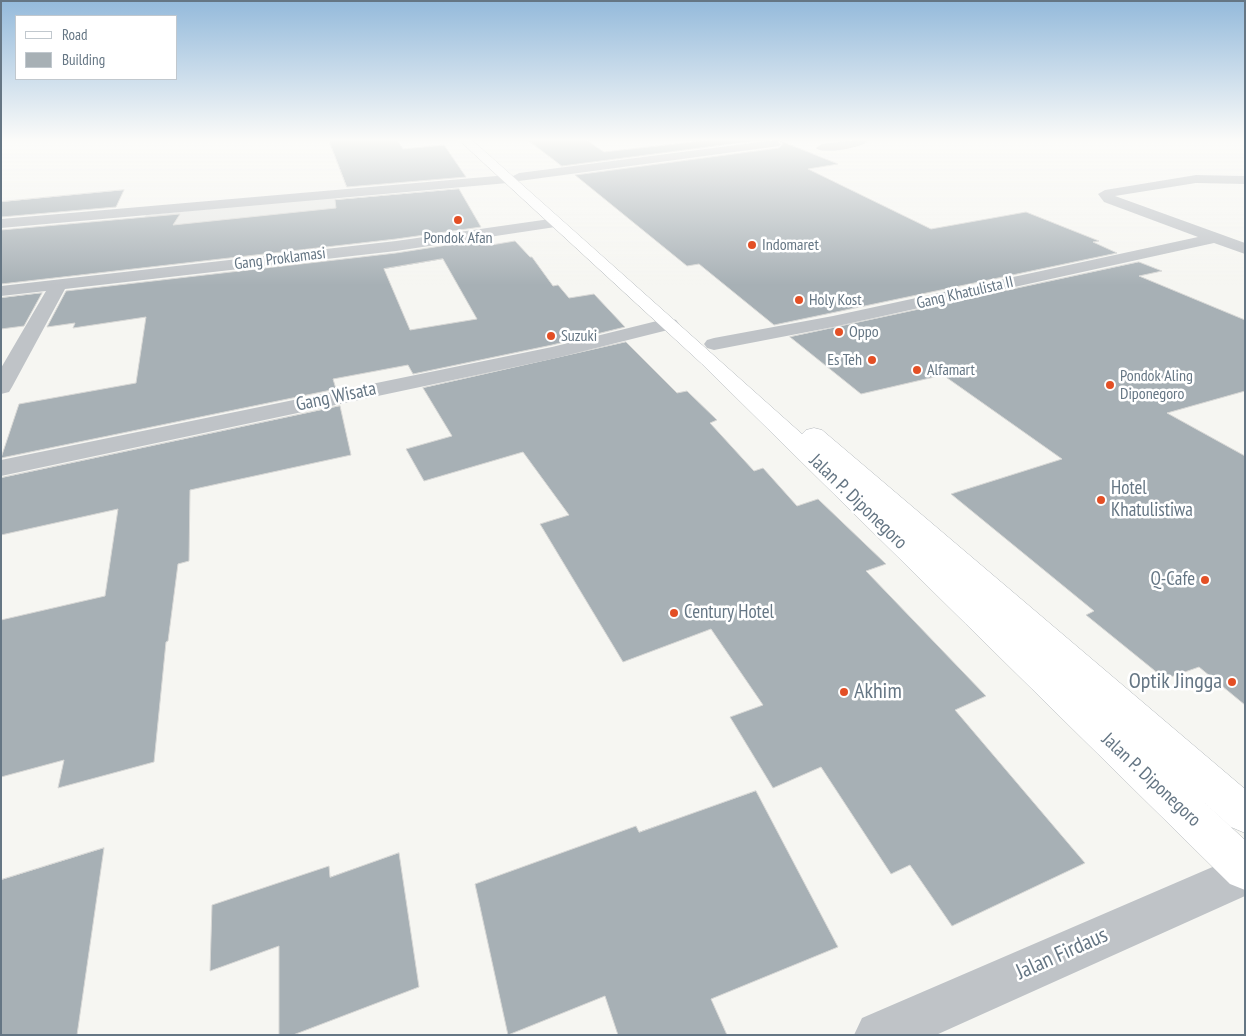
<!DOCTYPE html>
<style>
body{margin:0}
#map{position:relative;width:1246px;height:1036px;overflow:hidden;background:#f6f6f2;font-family:"PT Sans Narrow",sans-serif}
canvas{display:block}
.frame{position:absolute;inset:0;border:2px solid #657684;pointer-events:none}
.legend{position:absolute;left:15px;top:15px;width:162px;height:65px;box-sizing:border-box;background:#fff;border:1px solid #c1c8ce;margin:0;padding:6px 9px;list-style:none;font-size:15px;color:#657684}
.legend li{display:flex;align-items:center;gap:10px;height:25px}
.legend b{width:25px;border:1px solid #c1c8ce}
</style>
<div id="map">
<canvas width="1246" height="1036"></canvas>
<div class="frame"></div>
<ul class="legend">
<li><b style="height:6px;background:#fff"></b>Road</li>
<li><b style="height:14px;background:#a7b0b5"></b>Building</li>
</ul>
</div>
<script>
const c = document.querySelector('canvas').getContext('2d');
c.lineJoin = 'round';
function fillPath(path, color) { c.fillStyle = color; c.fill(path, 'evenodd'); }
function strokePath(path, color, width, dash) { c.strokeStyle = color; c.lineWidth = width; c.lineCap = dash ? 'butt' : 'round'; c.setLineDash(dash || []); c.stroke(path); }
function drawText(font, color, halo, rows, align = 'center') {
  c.font = font + ' "PT Sans Narrow",sans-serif'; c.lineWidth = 5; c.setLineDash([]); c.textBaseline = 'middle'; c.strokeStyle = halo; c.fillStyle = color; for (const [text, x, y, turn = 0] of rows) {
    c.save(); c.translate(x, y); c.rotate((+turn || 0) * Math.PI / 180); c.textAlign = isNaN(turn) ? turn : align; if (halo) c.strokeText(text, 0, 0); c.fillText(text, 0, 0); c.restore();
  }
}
const built = new Path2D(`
 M336,197L340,220L130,236L146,215Z`);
const building = new Path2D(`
 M329,140H397L403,149L444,145L466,177L347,187Z
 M528,140H586L604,152L711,140H761L562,166Z
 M778,140L838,164L808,169L931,229L1026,212L1099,241L1093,242L1117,253L774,325L699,264L687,266L575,175L779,148L783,144Z
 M459,189L481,227L396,239L1,284V230L180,214L173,225L336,208L335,200Z
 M124,190L116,207L1,217V202Z
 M488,239L491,245L515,241L530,257H532L553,286L558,285L569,298L594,294L625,327L552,345L413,374L408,365L333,379L336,389L1,458L19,404L136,383L146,317L73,328L75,323L47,327L66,291L396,253ZM443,259L477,319L410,330L384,269Z
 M1139,262L1162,271L1139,276L1245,320V391L1167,413L1245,456V705L1199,667L1165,679L1086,615L1094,611L951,494L1062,459L943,375L861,394L790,337Z
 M42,293L24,326L1,329V298Z
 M626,342L677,393L687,391L717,420L710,423L754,471L763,468L797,506L818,499L886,564L866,571L986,696L955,710L1085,863L952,926L910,865L891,874L821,767L773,788L730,717L763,705L711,629L623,662L540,524L569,515L523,452L424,481L406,449L452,436L423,388Z
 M340,406L351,455L190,490L189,561L178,564L168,641L166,642L154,762L58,788L64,760L1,777V620L105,596L118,509L1,535V478Z
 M756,791L838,947L711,999L727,1035H618L605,996L508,1035L475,884L636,826L639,832Z
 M104,848L77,1035H1V880Z
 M399,853L419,987L293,1035H279V946L210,971L212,905L329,866L330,877Z`);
const minor = new Path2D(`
 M775,140L781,144L779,146L519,181L514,180L508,183L1,228V219L508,175L513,176L519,173Z
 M855,140H870C862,148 823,155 816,148L822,144Z
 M1196,175L1245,176V184L1196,183L1115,196L1245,243V254L1214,243L833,327L714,350L707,348L704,344L707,340L714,338L833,316L1198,237L1104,202L1098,194L1105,190Z
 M557,218L565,223L562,226L396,251L65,289L12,387L9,392L1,394V368L46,291L1,296V286L396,241Z
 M669,318L676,320L679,324L676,328L552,359L1,476V460L552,347Z
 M1245,853V896L936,1035H854L862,1018Z`);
const major = new Path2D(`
 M459,140H472L802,434L806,430L814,428L822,430L1245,789V833L1231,827L1195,794L1245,840V890L1230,884L702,364Z`);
const markers = [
 [458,220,5,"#e34f25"],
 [752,245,5,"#e34f25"],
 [799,300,5,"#e34f25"],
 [839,332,5,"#e34f25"],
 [551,336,5,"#e34f25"],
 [872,360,5,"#e34f25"],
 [917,370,5,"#e34f25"],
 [1110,385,5,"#e34f25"],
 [1101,500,5,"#e34f25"],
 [1205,580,5,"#e34f25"],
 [674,613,5,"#e34f25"],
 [1232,682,5,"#e34f25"],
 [844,692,5,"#e34f25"]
];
const farPoinames = [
 ["Pondok Afan",458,238,"center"],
 ["Indomaret",762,245],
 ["Holy Kost",809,300],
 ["Oppo",849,332],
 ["Suzuki",561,336],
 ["Es Teh",862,360,"right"],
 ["Alfamart",927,370],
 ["Pondok Aling",1120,376],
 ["Diponegoro",1120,394]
];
const farStreetnames = [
 ["Gang Proklamasi",280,259,-7],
 ["Gang Khatulista II",965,293,-13]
];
const streetNames = [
 ["Gang Wisata",336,397,-12],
 ["Jalan P. Diponegoro",858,502,44],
 ["Jalan P. Diponegoro",1151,780,43]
];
const poiNames = [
 ["Hotel",1111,489],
 ["Khatulistiwa",1111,511],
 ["Q-Cafe",1195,580,"right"],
 ["Century Hotel",684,613]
];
const nearPoinames = [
 ["Optik Jingga",1222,682],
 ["Akhim",854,692,"left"]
];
const nearStreetnames = [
 ["Jalan Firdaus",1062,954,-24]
];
fillPath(built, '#e7e8e6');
fillPath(building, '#a7b0b5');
strokePath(building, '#d7d7d5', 1);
strokePath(major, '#b2b7bb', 1);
fillPath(minor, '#bfc3c7');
fillPath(major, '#fff');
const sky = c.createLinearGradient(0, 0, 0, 285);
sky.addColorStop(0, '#94badb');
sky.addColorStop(0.49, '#fbfbf9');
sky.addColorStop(1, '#fbfbf900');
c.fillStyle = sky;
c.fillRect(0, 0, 1246, 285);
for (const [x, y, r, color] of markers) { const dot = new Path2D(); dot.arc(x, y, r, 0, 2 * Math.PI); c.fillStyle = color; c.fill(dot); strokePath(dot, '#fff', 2); }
drawText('16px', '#657684', '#fff', farPoinames, 'left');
drawText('16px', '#657684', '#fff', farStreetnames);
drawText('19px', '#657684', '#fff', streetNames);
drawText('19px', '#657684', '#fff', poiNames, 'left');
drawText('22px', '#657684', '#fff', nearPoinames, 'right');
drawText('22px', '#657684', '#fff', nearStreetnames);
</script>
